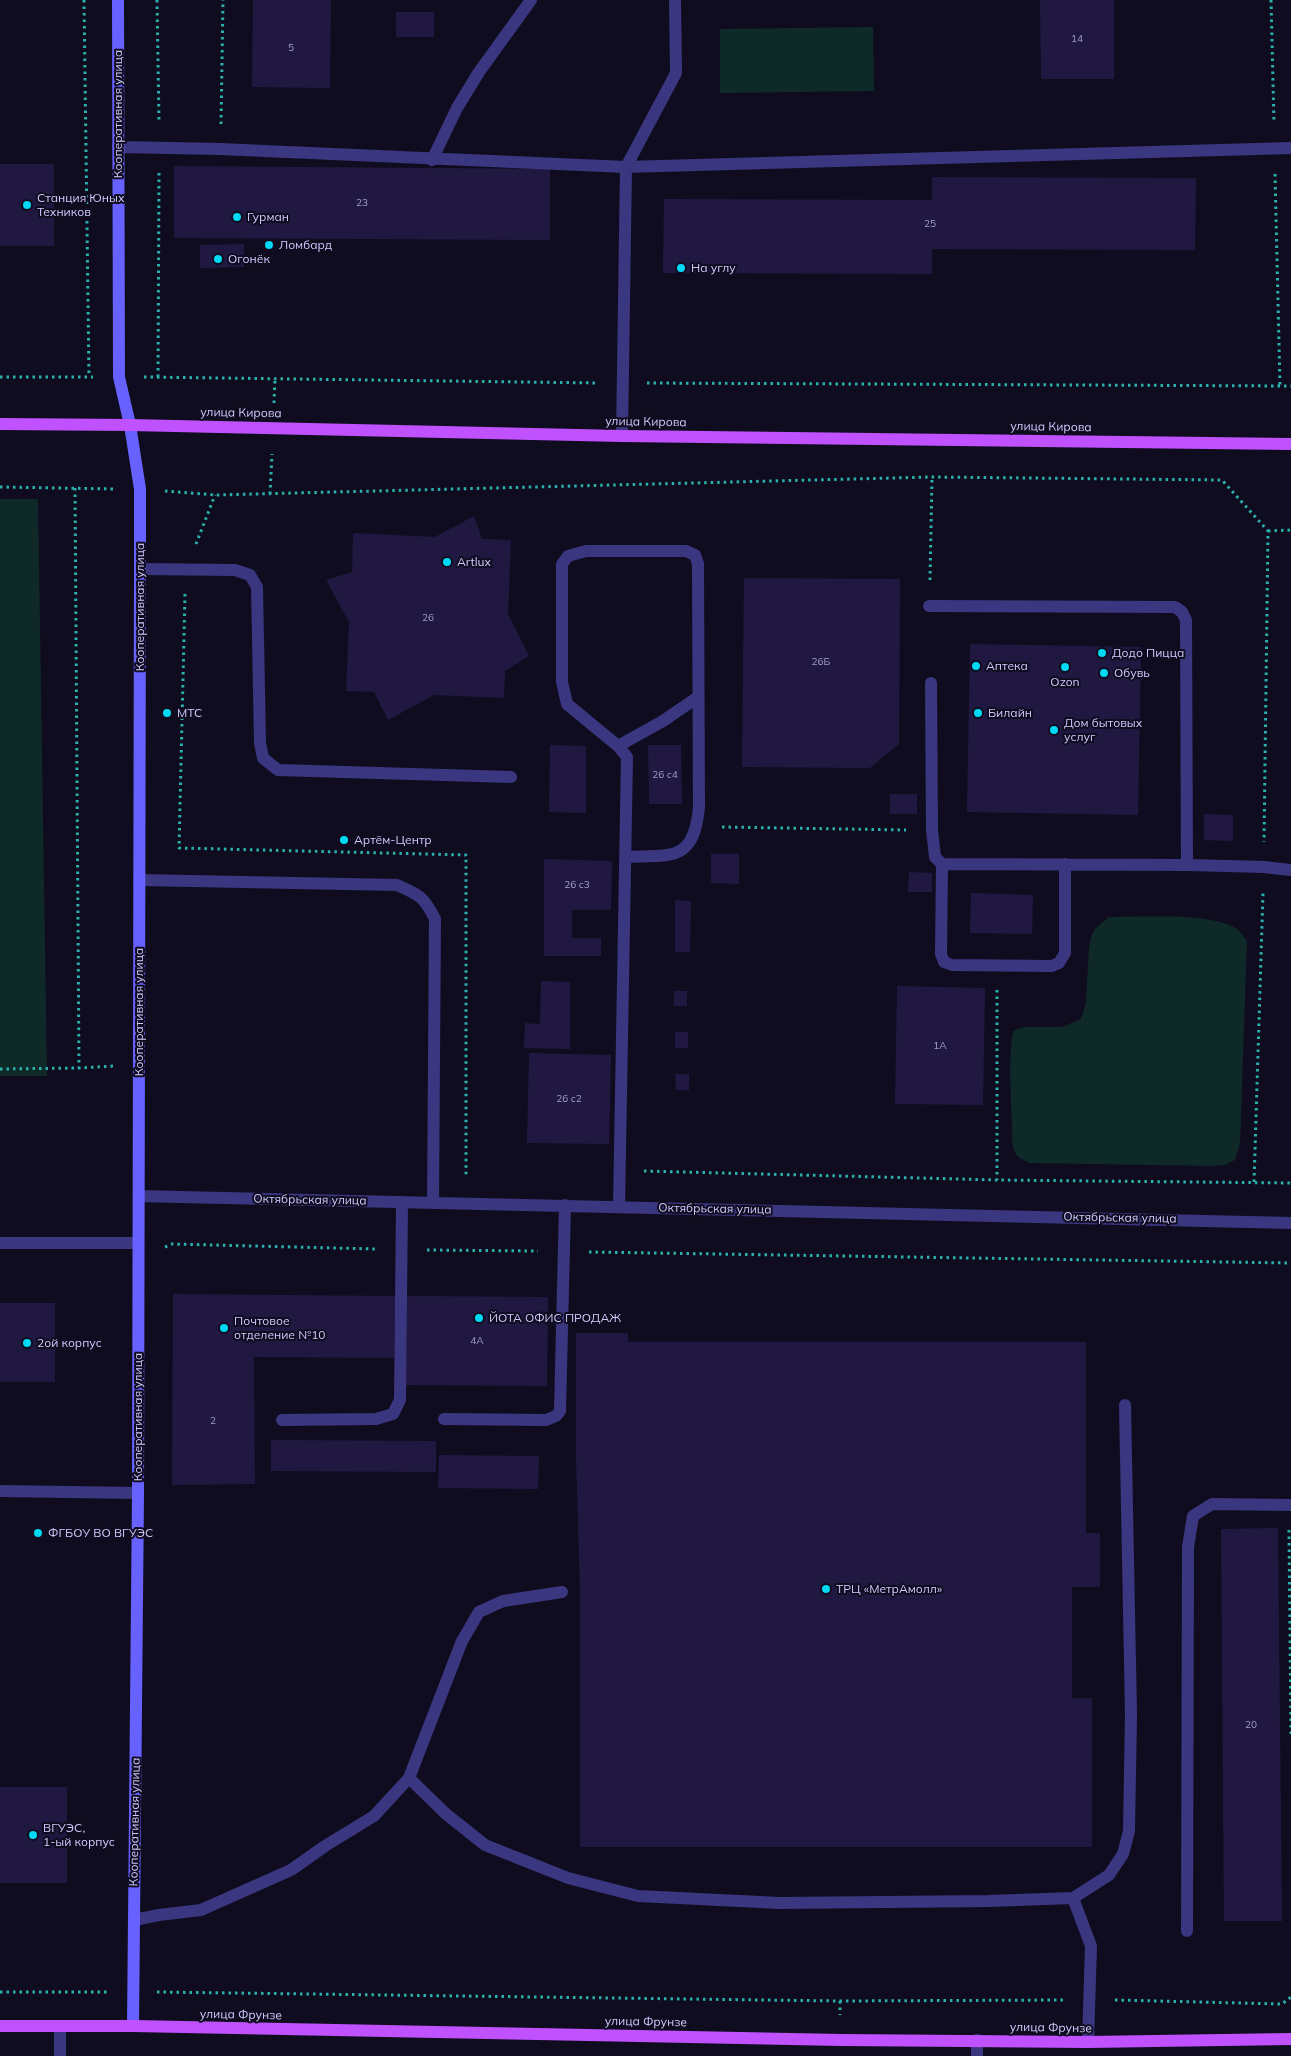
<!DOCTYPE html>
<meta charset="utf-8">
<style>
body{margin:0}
canvas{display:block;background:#0f0c1f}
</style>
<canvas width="1291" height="2056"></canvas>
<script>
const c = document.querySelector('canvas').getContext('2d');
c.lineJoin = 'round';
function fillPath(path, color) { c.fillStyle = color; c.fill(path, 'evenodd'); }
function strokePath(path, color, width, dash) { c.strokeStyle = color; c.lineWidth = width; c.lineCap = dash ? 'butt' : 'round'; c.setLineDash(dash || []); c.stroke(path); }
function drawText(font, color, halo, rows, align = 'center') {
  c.font = font + ' Mulish,sans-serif'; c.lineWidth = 4; c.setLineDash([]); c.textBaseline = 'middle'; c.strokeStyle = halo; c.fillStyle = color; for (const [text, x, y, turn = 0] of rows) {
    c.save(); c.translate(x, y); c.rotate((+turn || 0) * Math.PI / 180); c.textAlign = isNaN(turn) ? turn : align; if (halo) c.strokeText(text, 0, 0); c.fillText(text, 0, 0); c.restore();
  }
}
const green = new Path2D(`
 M873,27L874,91L720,93V29Z
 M0,499H38L47,1076H0Z
 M1109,917C1142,917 1210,912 1237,929C1241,932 1244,938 1247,941L1240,1143L1235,1160L1225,1165L1212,1166L1030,1163C1024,1160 1017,1158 1015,1152C1011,1144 1012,1133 1012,1124C1011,1094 1008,1062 1013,1031L1024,1027H1062L1081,1019L1086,1003L1089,948L1091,937L1095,929Z`);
const building = new Path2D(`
 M253,0H331L330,88L252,87Z
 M1040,0H1114V79H1041Z
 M396,12H434V37H396Z
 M0,164H54V246H0Z
 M174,166L550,169V240L174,238Z
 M932,177L1196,178L1195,250L932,249V274L663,273L664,199L932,200Z
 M244,244V267L200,268V245Z
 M474,516L482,539L511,540L508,614L529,656L505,671L504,698L434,695L388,720L374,692L346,691L349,622L326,580L352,572L353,533L435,537Z
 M744,578L900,579L899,744L870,768L742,767Z
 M970,644L1141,647L1138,815L967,812Z
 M550,745L586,746V813L549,812Z
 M648,745H681L682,804H649Z
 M890,794H917V814H890Z
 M1204,814L1233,815V841L1204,840Z
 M711,854H739V884L711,883Z
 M544,859L612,861L611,910H572V938H601V956H544Z
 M909,872L932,873V892H908Z
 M971,893L1033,895L1032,934L970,933Z
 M675,900L691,901L690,952H675Z
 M541,981L570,982V1049L524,1048L525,1023L540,1024Z
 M897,986L985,988L983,1105L895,1104Z
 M674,991H687V1006H674Z
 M675,1032H688V1048H675Z
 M529,1053L611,1055L609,1144L527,1143Z
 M675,1074H689V1090H676Z
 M173,1294L395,1296L394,1358L254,1357L255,1484L172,1485Z
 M407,1296L548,1297L547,1386L406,1385Z
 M0,1303H55V1382H0Z
 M576,1333H628V1342H1086V1533H1100V1587H1072V1698H1092V1847H580V1591L576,1456Z
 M271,1440L436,1441V1472L271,1471Z
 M439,1455L539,1456L538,1489L438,1488Z
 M1278,1528L1282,1921H1224L1221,1529Z
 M0,1787H67V1883H0Z`);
const path = new Path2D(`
 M84,0L89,377
 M157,0L159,122
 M1271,0L1274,123
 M221,124L223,0
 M1275,174L1280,386
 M0,377H93
 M144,377L598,383
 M158,377L159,173
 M647,383L1291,386
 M274,403L275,379
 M0,487L114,489
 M75,488L79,1068
 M165,491L215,495L932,477L1222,480L1268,531L1264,842
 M270,494L272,454
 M1268,531L1291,530
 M196,544L215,495
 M930,580L932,477
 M185,594L179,848L466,855V1177
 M722,827L906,830
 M997,990V1180
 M0,1069L79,1068L114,1066
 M644,1171L997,1180L1291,1183
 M1254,1182L1263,893
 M165,1247L172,1244L375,1249
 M427,1250L538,1251
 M589,1252L1291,1263
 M1289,1530L1291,1734
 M0,1992H109
 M157,1992L840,2001L1064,2000
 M1115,2000L1282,2004L1291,1997
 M840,2001V2015`);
const lane = new Path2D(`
 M118,147L220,149L626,167L1291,148
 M432,160L457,108L479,72L531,0
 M622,436L626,167L676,73L675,0
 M140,569L235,570L250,575L257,587L260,743L263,758L278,770L511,777
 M929,606L1175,607L1182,612L1186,620L1187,865L1264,867L1291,870
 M931,683L932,830L935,857L942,864L1187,865
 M618,746L663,721L698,697
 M942,864L941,954L944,962L952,965L1052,966L1059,963L1065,953V864
 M619,1207L627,757L618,746L567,704L562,682V564L568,556L586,551H686L695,555L698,564L699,807C694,862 672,855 626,857
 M0,1243H138
 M444,1419L546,1420L556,1416L560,1411L565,1205
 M282,1420L376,1419L393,1414L400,1400L402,1202
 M0,1491L138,1493
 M409,1778L446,1814L485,1845L568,1878L638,1896L780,1903L989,1901L1073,1898L1091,1946L1088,2042
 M1073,1898L1109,1875L1123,1854L1129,1831L1131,1714L1125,1405
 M134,1920L159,1915L201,1910L291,1870L325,1846L374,1816L409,1778L462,1641L479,1612L503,1601L562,1592
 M1187,1931L1188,1547L1193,1516L1212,1504L1291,1505
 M60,2026V2056`);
const street = new Path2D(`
 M139,880L397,885C420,895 424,897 435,919L433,1202
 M139,1196L1291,1223
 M977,2040V2056`);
const secondary = new Path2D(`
 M118,0L119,377L130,425L140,489V569L138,1493L133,2026`);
const primary = new Path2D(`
 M0,424L130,425L622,436L1291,444
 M0,2026H133L841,2040L1088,2042L1291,2039`);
const markers = [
 [27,205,5,"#00d9f5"],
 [237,217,5,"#00d9f5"],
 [269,245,5,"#00d9f5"],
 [218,259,5,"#00d9f5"],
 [681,268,5,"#00d9f5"],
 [447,562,5,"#00d9f5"],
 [1102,653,5,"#00d9f5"],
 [976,666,5,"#00d9f5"],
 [1065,667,5,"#00d9f5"],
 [1104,673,5,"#00d9f5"],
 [167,713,5,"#00d9f5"],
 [978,713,5,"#00d9f5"],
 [1054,730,5,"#00d9f5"],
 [344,840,5,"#00d9f5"],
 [479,1318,5,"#00d9f5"],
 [224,1328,5,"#00d9f5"],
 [27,1343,5,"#00d9f5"],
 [38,1533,5,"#00d9f5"],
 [826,1589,5,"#00d9f5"],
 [33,1835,5,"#00d9f5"]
];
const numberNames = [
 ["14",1077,39],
 ["5",291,48],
 ["23",362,203],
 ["25",930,224],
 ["26",428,618],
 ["26Б",821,662],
 ["26 с4",665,775],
 ["26 с3",577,885],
 ["1А",940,1046],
 ["26 с2",569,1099],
 ["4А",477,1341],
 ["2",213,1421],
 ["20",1251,1725]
];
const streetNames = [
 ["Кооперативная улица",118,114,-90],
 ["улица Кирова",241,413,1],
 ["улица Кирова",646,422,1],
 ["улица Кирова",1051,427,1],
 ["Кооперативная улица",140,607,-90],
 ["Кооперативная улица",139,1012,-90],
 ["Октябрьская улица",310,1200,1],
 ["Октябрьская улица",715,1209,1],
 ["Октябрьская улица",1120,1218,1],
 ["Кооперативная улица",138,1417,-90],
 ["Кооперативная улица",135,1822,-89],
 ["улица Фрунзе",241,2015,1],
 ["улица Фрунзе",646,2022,1],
 ["улица Фрунзе",1051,2028,1]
];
const poiNames = [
 ["Станция Юных",37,198],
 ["Техников",37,212],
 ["Гурман",247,217],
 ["Ломбард",279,245],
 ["Огонёк",228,259],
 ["На углу",691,268],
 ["Artlux",457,562],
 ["Додо Пицца",1112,653],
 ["Аптека",986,666],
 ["Обувь",1114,673],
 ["Ozon",1065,682,"center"],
 ["МТС",177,713],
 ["Билайн",988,713],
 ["Дом бытовых",1064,723],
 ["услуг",1064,737],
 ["Артём-Центр",354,840],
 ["ЙОТА ОФИС ПРОДАЖ",489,1318],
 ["Почтовое",234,1321],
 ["отделение №10",234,1335],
 ["2ой корпус",37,1343],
 ["ФГБОУ ВО ВГУЭС",48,1533],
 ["ТРЦ «МетрАмолл»",836,1589],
 ["ВГУЭС,",43,1828],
 ["1-ый корпус",43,1842]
];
fillPath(green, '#0f2928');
fillPath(building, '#201840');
strokePath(path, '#2bb1ab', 3, [2.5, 4]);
strokePath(lane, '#3a367f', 12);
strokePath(street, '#3a367f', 12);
strokePath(secondary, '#6661ff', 12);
strokePath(primary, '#c051ff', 12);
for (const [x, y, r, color] of markers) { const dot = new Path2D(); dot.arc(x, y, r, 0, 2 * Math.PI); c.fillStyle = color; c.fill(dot); strokePath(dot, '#0f0c1f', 2); }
drawText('10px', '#a49ecf', null, numberNames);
drawText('12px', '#d0caff', '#0f0c1f', streetNames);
drawText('12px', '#d0caff', '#0f0c1f', poiNames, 'left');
</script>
